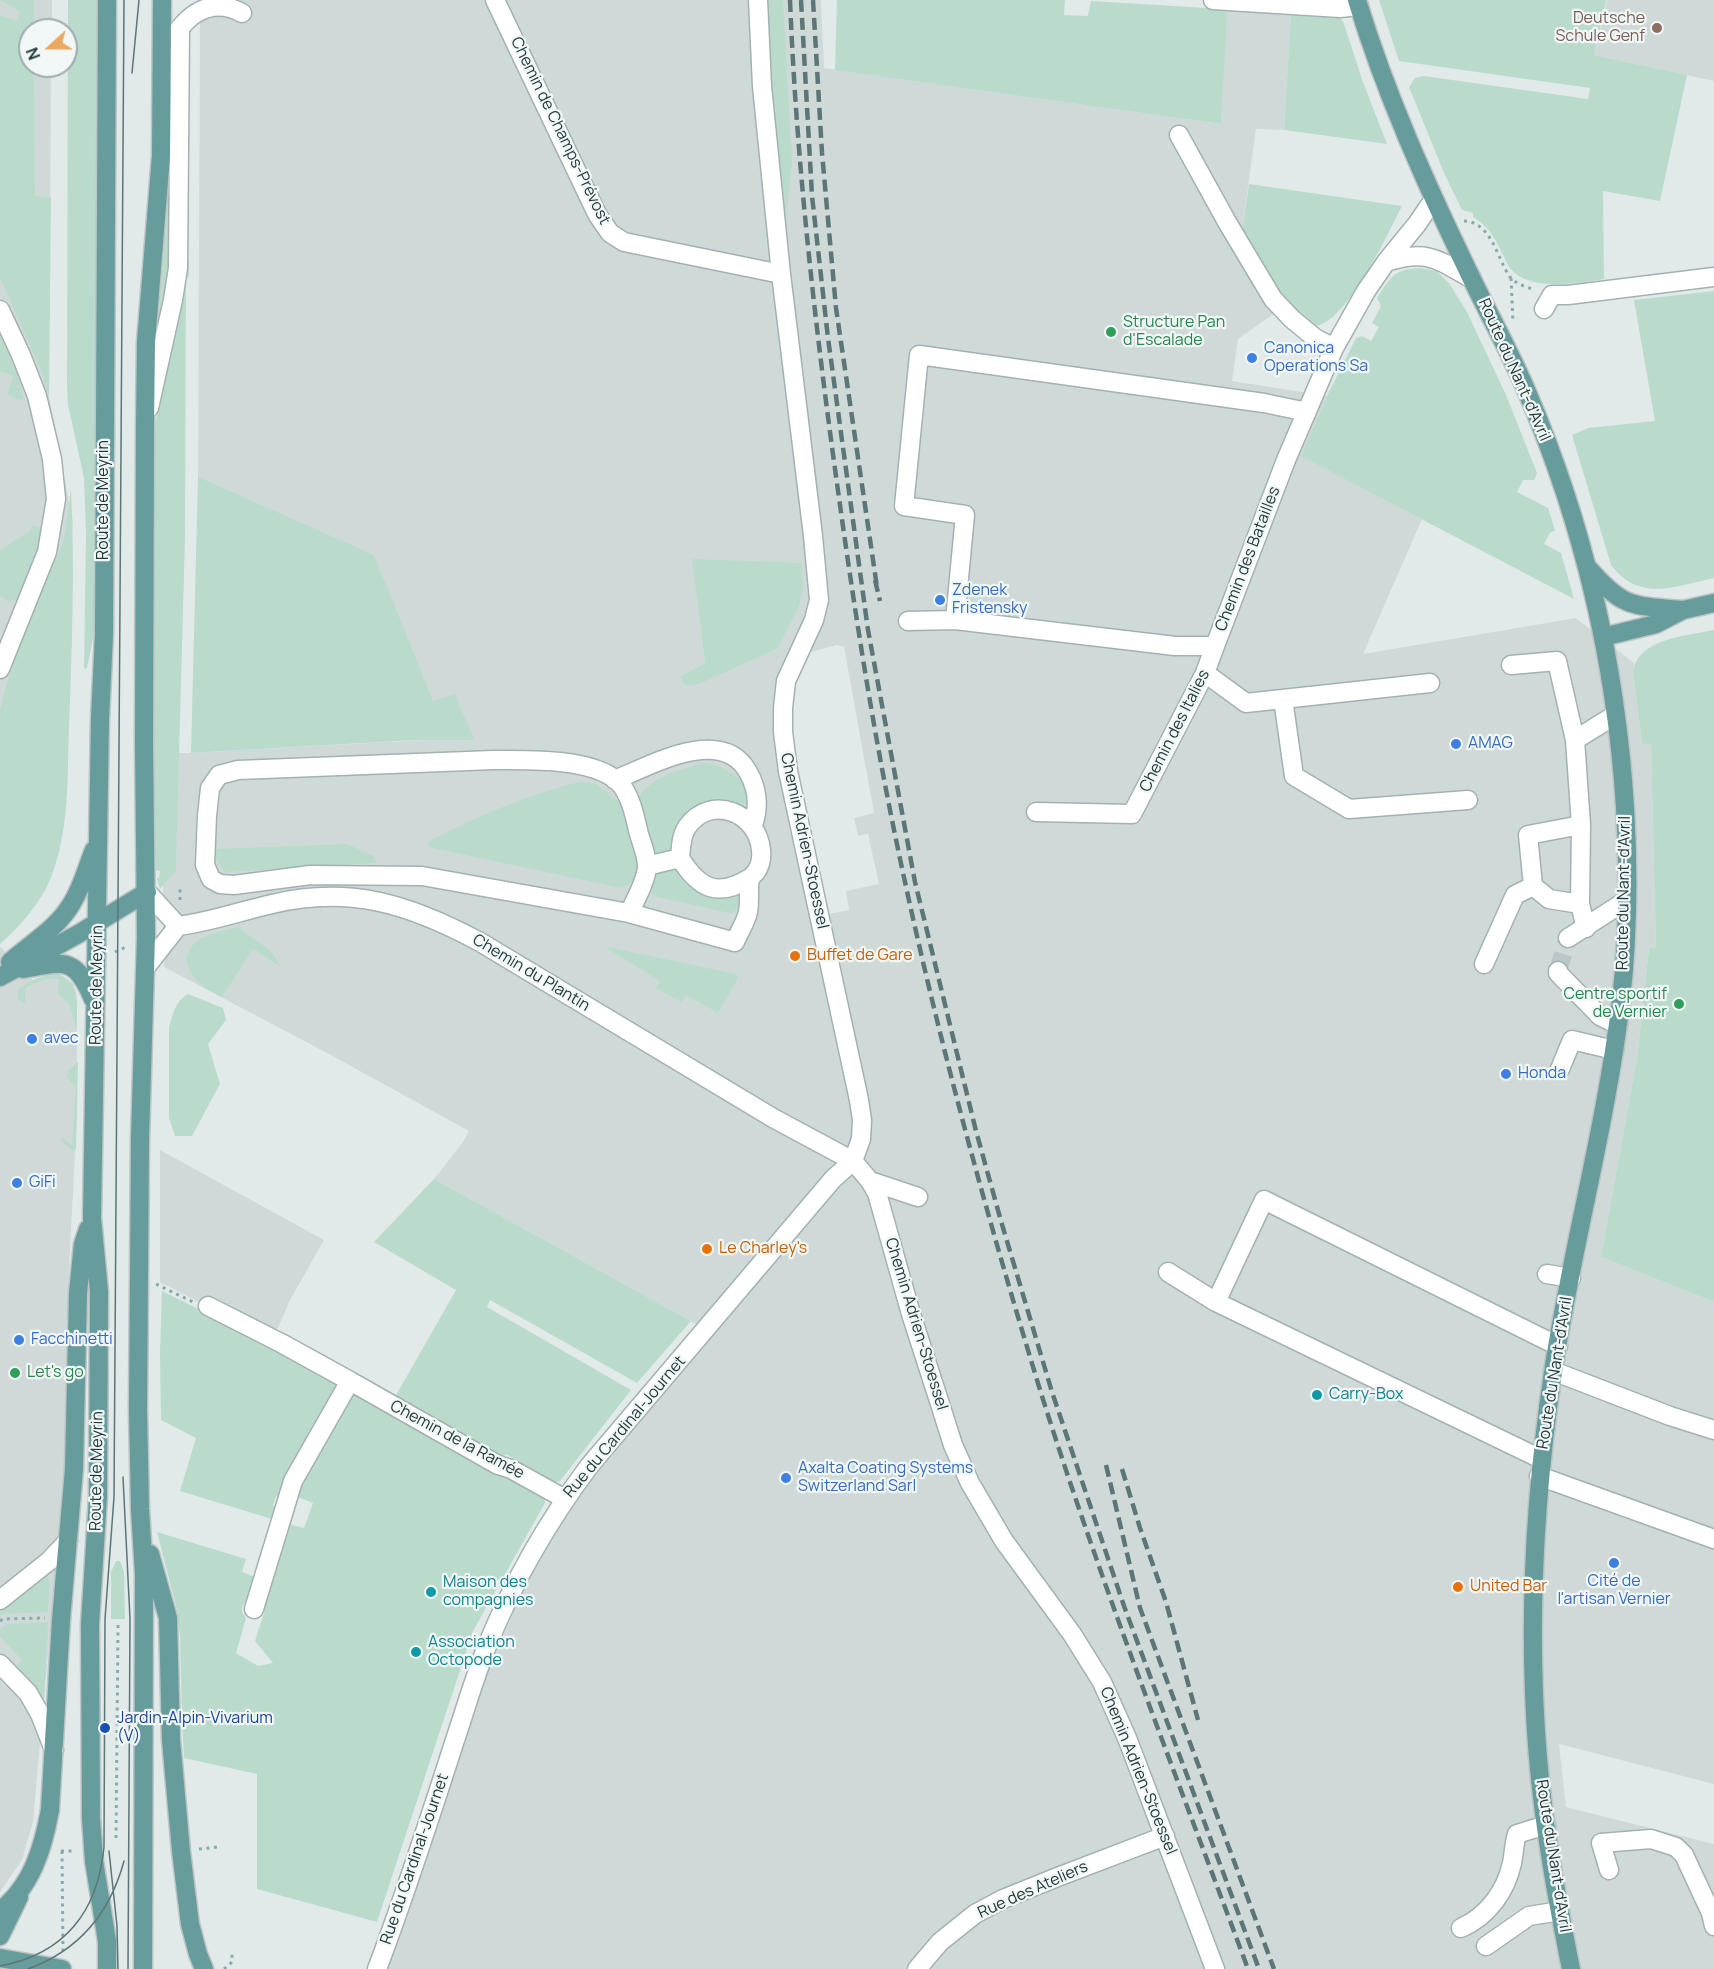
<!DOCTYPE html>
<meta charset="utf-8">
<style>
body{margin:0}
#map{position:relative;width:1714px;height:1969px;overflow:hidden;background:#e1eae9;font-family:Manrope,sans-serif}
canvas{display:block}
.north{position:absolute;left:18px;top:18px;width:60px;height:60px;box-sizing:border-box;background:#f1f7f6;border:2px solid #9eabab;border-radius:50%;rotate:249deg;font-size:16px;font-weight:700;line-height:24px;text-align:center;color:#22393a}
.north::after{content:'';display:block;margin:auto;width:21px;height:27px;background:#eaa95f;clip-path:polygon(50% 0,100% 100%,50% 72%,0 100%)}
</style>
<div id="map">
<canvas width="1714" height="1969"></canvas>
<div class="north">N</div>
</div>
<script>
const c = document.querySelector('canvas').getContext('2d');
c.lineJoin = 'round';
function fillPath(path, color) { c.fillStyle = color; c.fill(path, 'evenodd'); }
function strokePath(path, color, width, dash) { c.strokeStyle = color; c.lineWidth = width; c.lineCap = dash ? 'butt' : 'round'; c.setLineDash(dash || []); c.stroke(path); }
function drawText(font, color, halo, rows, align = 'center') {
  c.font = font + ' Manrope,sans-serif'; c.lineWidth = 4.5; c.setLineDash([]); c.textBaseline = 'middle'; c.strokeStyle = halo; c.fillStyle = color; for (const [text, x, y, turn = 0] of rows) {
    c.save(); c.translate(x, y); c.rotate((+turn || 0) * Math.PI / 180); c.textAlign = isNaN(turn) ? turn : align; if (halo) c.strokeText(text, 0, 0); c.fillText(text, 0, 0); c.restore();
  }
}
const built = new Path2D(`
 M0,0H52V30H30V66H51L49,397L73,523L0,944Z
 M200,0H821L824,68L1221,124L1224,9L1291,12L1284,130L1256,129L1239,253L1279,310L1238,339L1232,381L1327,396L1302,456L1422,519L1363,654L1576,618L1634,663L1633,672L1642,742L1651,745L1656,949L1649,948L1637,1059L1601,1257L1714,1302V1784L1559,1744L1566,1807L1714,1844V1969H384L482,1686L528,1578L566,1514L599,1467L711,1335L691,1321L434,1179L463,1142L469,1131L329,1054L164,967L161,753H191L441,739L198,490ZM693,559L798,609L778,648L680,676L705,663ZM837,645L844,647L874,813L854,818L858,836L868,834L879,884L846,891L849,910L828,914L793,750L792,657Z
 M1607,0H1714V81L1594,55Z
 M0,946L33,980L49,974H59L68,979L73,984L76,992L77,1003V1115L69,1269L65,1465L33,1822L22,1860L0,1892Z
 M160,1150L324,1240L289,1302L278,1328L272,1330L201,1303L160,1282Z`);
const green = new Path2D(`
 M0,0H34V30H30V66H34L35,196L51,197L49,397L41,370L0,278V15L17,21L20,11Z
 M68,0H98L95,629L87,668L84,669L86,533L84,478L68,405L67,384Z
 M765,0H783L792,162L786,218L768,52Z
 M837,0H1065L1064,15L1088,16L1091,1L1224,9L1227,15L1221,124L835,70Z
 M1379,0H1606L1594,55L1687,75L1660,201L1603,191L1604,279C1579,283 1524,293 1508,265C1497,244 1494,230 1473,217V213L1462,210L1444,173L1409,87L1415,78L1424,76L1588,99L1590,88L1399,61Z
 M1291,12L1334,14L1343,21L1363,82L1387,144L1284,130Z
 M170,172H173L171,270L156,349Z
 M1249,184L1402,206C1388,233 1347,323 1315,326C1310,326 1302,324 1297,323L1239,253Z
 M186,260L189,261V276L186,279L185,538L176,865V871L160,889L157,878H159L160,871L156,870L152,753L155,426Z
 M1420,268L1436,271L1449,283L1467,312L1506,395L1537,473L1534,480H1523L1517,492L1548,508L1555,530L1550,533L1544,544L1561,553L1574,599L1301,456L1327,396L1356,338L1362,336L1371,341L1379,327L1372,323L1381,306L1377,298C1391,277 1394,269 1420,268Z
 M1714,291V578C1675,586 1640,603 1611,565L1572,435L1588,428L1655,421L1634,300Z
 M0,335L18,376L24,399L18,400L7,394L13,376L0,371Z
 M198,477L374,555L433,701L455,694L474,740H415L191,753Z
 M71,489C75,568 72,648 69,727C67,778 70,831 50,880C39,905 20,926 0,944V711L6,686L24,634L62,545L66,527Z
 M32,525L40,528V541L18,599L9,602L0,596V550L30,531Z
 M692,559L802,563L803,589L798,609L778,648L699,684L685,685L680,676L705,663Z
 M1714,630V1302L1601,1257L1637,1059L1649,948H1656L1651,745L1642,743L1633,672C1638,638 1687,636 1714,630Z
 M703,763C722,764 754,780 746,804L677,829L670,854L660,856L652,852L637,802C645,778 680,770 703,763Z
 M579,782L595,783L620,803L627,812L639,869L634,882L621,888L428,847L430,841C477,816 527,795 579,782Z
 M347,844L374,856L376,863L226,872C220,866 214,859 215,849Z
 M662,869L675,870C685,886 700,897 719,898C726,898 731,895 738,897L741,901L739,908L732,913L725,912L653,896L650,885L654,874Z
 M238,927L272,952L280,966L253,949L222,997C202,987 192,982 186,959C192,934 217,933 238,927Z
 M608,947L736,974L738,978L718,1013L686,995L681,1002L656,988L660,981L606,948Z
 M49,974H59L73,984L77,1003V1029L69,1004L57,993L59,979H46L25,988V1004L18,999V989L33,980Z
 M188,994L223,1008L226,1020L208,1044L220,1084L192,1136H175L169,1118V1028C172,1015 176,1000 188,994Z
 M78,1062L76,1149L74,1151L63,1143L61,1137L72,1145L76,1088L67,1077L68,1071Z
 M434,1179L691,1321L637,1383L490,1300L487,1307L631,1390L560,1481L554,1483L506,1454L503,1458L395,1397L456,1290L374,1242Z
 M162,1291L276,1347L336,1380L338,1389L281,1495L276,1496L273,1505L277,1508L275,1520L180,1491L196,1438L161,1420L160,1355Z
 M357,1392L544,1497L545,1503L473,1631L377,1922L257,1889V1774L184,1758L182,1719L180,1635L177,1610L157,1532L246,1559L242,1572L253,1576L256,1580L251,1595L242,1606V1612L246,1618L236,1653L258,1666L273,1663L255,1641L264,1613V1608L261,1601L285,1523L304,1528L313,1503L295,1496L348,1395Z
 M116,1561H120L124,1572L125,1619H111V1572Z
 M44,1573L50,1581L48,1612L3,1614L0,1616V1608Z
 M48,1622L44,1701L42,1706L15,1667L22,1660L0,1636V1629L7,1624Z`);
const minorTunnel = new Path2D(`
 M1558,971L1568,938`);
const path = new Path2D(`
 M1464,221C1492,222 1497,259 1510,277C1516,284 1526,287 1535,290
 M1511,278L1513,322
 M180,900V885
 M115,952L128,946
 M156,1284L193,1302
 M0,1621L3,1619L45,1618
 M116,1838L118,1625
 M199,1849L218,1847
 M61,1851H75
 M62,1851L63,1951
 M224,1969L232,1962V1954`);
const minor = new Path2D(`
 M495,0L597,214L610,233L624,242L781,274
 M1213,0L1340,8L1359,6
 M1179,135L1227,222L1273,299L1292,319L1315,338L1334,348
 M1386,262C1427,249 1437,259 1472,279
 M1544,309L1552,295H1568L1714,277
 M0,310L21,355L37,396L52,459L56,499L47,552L0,669
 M149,408L173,300L178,268L180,28C197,7 218,0 242,13
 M955,620L965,515L904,506L919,355L1264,403L1307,412
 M908,621L955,620L1175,646H1215L1286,460L1334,348L1366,291L1386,262L1417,224L1434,199
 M1511,665L1557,661L1575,740L1581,825L1580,904L1586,928
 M1205,673L1246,703L1430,683
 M1283,699L1294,776L1349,809L1468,800
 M1575,740L1615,715
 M493,760C527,760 599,757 622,786C632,800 635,818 639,834C642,844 647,856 647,866C647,879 635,901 629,913L422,876L310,875L234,885L220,884L211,879L205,865L207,816L210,788L219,775L238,770Z
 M615,780C651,765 722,725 748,772C758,789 759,808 753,825
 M1036,812L1132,814L1205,673L1215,646
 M647,866L680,858C699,889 718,898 750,878
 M147,892L178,926
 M1580,904L1549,899L1533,886L1528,835L1581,825
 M629,913L735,942C739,932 746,922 748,912C750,902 748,887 750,879C751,877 754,874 756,872C760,866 762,858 761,850C758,813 711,793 687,827C681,836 681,847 680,858
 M1568,938L1627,900
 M1484,964L1515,895L1533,886
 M146,967L178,926C210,922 241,911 272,904C351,885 411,905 480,942L773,1118L853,1161L870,1181L877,1193L911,1314L940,1404L953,1445L970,1483L1004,1541L1072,1634L1102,1682L1127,1738L1215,1969
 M1558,971V973L1600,1016L1618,1025
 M1560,1069L1572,1040L1614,1050
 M870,1181L918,1197
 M1168,1272L1216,1302
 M1547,1274L1571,1278
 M208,1306L281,1343L350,1381
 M1553,1371L1670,1416L1714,1430
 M1541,1459L1216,1302L1264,1200L1558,1346
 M1539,1476L1714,1539
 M0,1600L49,1561L68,1541
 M254,1609L293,1481L350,1381L498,1465L511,1469L565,1499
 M0,1664L28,1693L40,1714L54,1750
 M1609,1870L1601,1843L1651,1839L1676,1847L1684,1855L1711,1913L1714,1926
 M1461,1928C1488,1916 1506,1891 1512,1863C1514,1853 1514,1844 1517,1834L1546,1825
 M1486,1946L1529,1916L1560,1911
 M377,1969C406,1893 431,1814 456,1737C466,1707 475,1676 487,1646C513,1582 548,1521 590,1465L833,1179L853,1161L861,1139L862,1120L859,1100L788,771L783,732V708L786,681L814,620L819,600L813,536L781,274L762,86L758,0
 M917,1969L940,1942L975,1914L1003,1899L1055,1878L1165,1836`);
const major = new Path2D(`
 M107,0L104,634L100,719L92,1218L99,1291L98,1497L90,1624L91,1818L94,1861L107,1941V1969
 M1357,0C1386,95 1426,184 1469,273C1488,313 1510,352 1527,392C1583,523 1616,665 1625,807C1629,871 1628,937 1621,1001C1606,1126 1572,1247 1553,1372C1534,1500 1527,1628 1538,1758C1544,1829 1557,1899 1571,1969
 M1588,568C1624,609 1631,605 1683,610
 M1603,637L1656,624L1683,610L1714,603
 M10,962C31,943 58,928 72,903C82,887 87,867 94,850
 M23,969C63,962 75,955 93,999
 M0,977L80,933L147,892
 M150,1554L168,1618L171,1740L181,1851L190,1924L198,1954L204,1969
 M0,1911C32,1886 43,1848 50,1810L61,1620L74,1469L78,1293L83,1244L88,1229
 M0,1936L19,1897
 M0,1958L62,1969
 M143,1969L144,1574L140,1509L138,1409L140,1139L146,936L144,742L145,424L146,342L161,156L162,0`);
const tram = new Path2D(`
 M132,73L139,0
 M123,1477L130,1619L128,1969
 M109,1851L117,1926L118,1969
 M0,1966C65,1954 98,1911 104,1847L105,1619L114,1497L124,0
 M28,1969C80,1950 110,1913 124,1861`);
const rail = new Path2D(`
 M790,0C796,150 812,298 832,447C849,572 867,696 892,820C931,1013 983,1204 1041,1393C1102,1587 1177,1778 1248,1969
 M801,0L812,196L828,338L868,630L915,882L976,1131L1001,1221L1052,1392L1124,1606L1259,1969
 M813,0L822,153L836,308L877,587
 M875,580L880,601
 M1106,1465L1140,1608L1274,1969
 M1122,1469L1140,1528L1166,1602L1198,1720`);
const markers = [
 [1657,28,6,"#8d6e63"],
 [1111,332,6,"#2e9e5b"],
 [1252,358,6,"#3f7fe0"],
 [940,600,6,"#3f7fe0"],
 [1456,744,6,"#3f7fe0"],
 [795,956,6,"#e8710a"],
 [1679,1004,6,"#2e9e5b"],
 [32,1039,6,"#3f7fe0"],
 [1506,1074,6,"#3f7fe0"],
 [17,1183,6,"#3f7fe0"],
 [707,1249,6,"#e8710a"],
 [19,1340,6,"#3f7fe0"],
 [15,1373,6,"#2e9e5b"],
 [1317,1395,6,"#0f9aa8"],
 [786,1478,6,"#3f7fe0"],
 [1614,1563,6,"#3f7fe0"],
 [1458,1587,6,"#e8710a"],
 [431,1592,6,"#0f9aa8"],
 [416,1652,6,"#0f9aa8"],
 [105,1728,6,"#1a4fb4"]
];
const educationNames = [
 ["Deutsche",1645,19],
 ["Schule Genf",1645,37]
];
const streetNames = [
 ["Chemin de Champs-Prévost",560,131,64],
 ["Route du Nant-d'Avril",1514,370,66],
 ["Route de Meyrin",104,500,-90],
 ["Chemin des Batailles",1248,559,-69],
 ["Chemin des Italies",1175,731,-63],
 ["Chemin Adrien-Stoessel",804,841,78],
 ["Route du Nant-d'Avril",1624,893,-89],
 ["Chemin du Plantin",531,973,31],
 ["Route de Meyrin",97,985,-89],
 ["Chemin Adrien-Stoessel",916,1324,73],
 ["Route du Nant-d'Avril",1555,1373,-81],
 ["Rue du Cardinal-Journet",625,1427,-50],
 ["Chemin de la Ramée",457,1440,28],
 ["Route de Meyrin",97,1471,-89],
 ["Chemin Adrien-Stoessel",1138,1771,68],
 ["Route du Nant-d'Avril",1553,1856,81],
 ["Rue du Cardinal-Journet",415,1859,-71],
 ["Rue des Ateliers",1033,1890,-24]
];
const leisureNames = [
 ["Structure Pan",1123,323],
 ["d'Escalade",1123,341],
 ["Centre sportif",1667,995,"right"],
 ["de Vernier",1667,1013,"right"],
 ["Let's go",27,1373]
];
const shopNames = [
 ["Canonica",1264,349],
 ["Operations Sa",1264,367],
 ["Zdenek",952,591],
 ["Fristensky",952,609],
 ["AMAG",1468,744],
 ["avec",44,1039],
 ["Honda",1518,1074],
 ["GiFi",29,1183],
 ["Facchinetti",31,1340],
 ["Axalta Coating Systems",798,1469],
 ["Switzerland Sarl",798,1487],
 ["Cité de",1614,1582,"center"],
 ["l'artisan Vernier",1614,1600,"center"]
];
const foodNames = [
 ["Buffet de Gare",807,956],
 ["Le Charley's",719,1249],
 ["United Bar",1470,1587]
];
const cultureNames = [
 ["Carry-Box",1329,1395],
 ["Maison des",443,1583],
 ["compagnies",443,1601],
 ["Association",428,1643],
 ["Octopode",428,1661]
];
const transitNames = [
 ["Jardin-Alpin-Vivarium",117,1719],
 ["(V)",117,1737]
];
fillPath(built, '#cfdad8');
fillPath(green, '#badbcc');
strokePath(minorTunnel, '#bbc7c6', 18, [18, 9]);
strokePath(minor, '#a4b1b1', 21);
strokePath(major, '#bdc4c4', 21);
strokePath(path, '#83acab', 3, [3, 4.5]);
strokePath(minor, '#fff', 18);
strokePath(major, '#679c9d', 18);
strokePath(tram, '#5c7576', 1.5);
strokePath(rail, '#5c7576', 4.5, [12, 6]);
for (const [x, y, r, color] of markers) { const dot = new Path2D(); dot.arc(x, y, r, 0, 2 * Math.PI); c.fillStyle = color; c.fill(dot); strokePath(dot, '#f1f7f6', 2); }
drawText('16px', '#785e54', '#f1f7f6', educationNames, 'right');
drawText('16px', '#22393a', '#f1f7f6', streetNames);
drawText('16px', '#27864d', '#f1f7f6', leisureNames, 'left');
drawText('16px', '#366cbe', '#f1f7f6', shopNames, 'left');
drawText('16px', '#c56008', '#f1f7f6', foodNames, 'left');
drawText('16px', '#0d838f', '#f1f7f6', cultureNames, 'left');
drawText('16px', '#164399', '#f1f7f6', transitNames, 'left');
</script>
